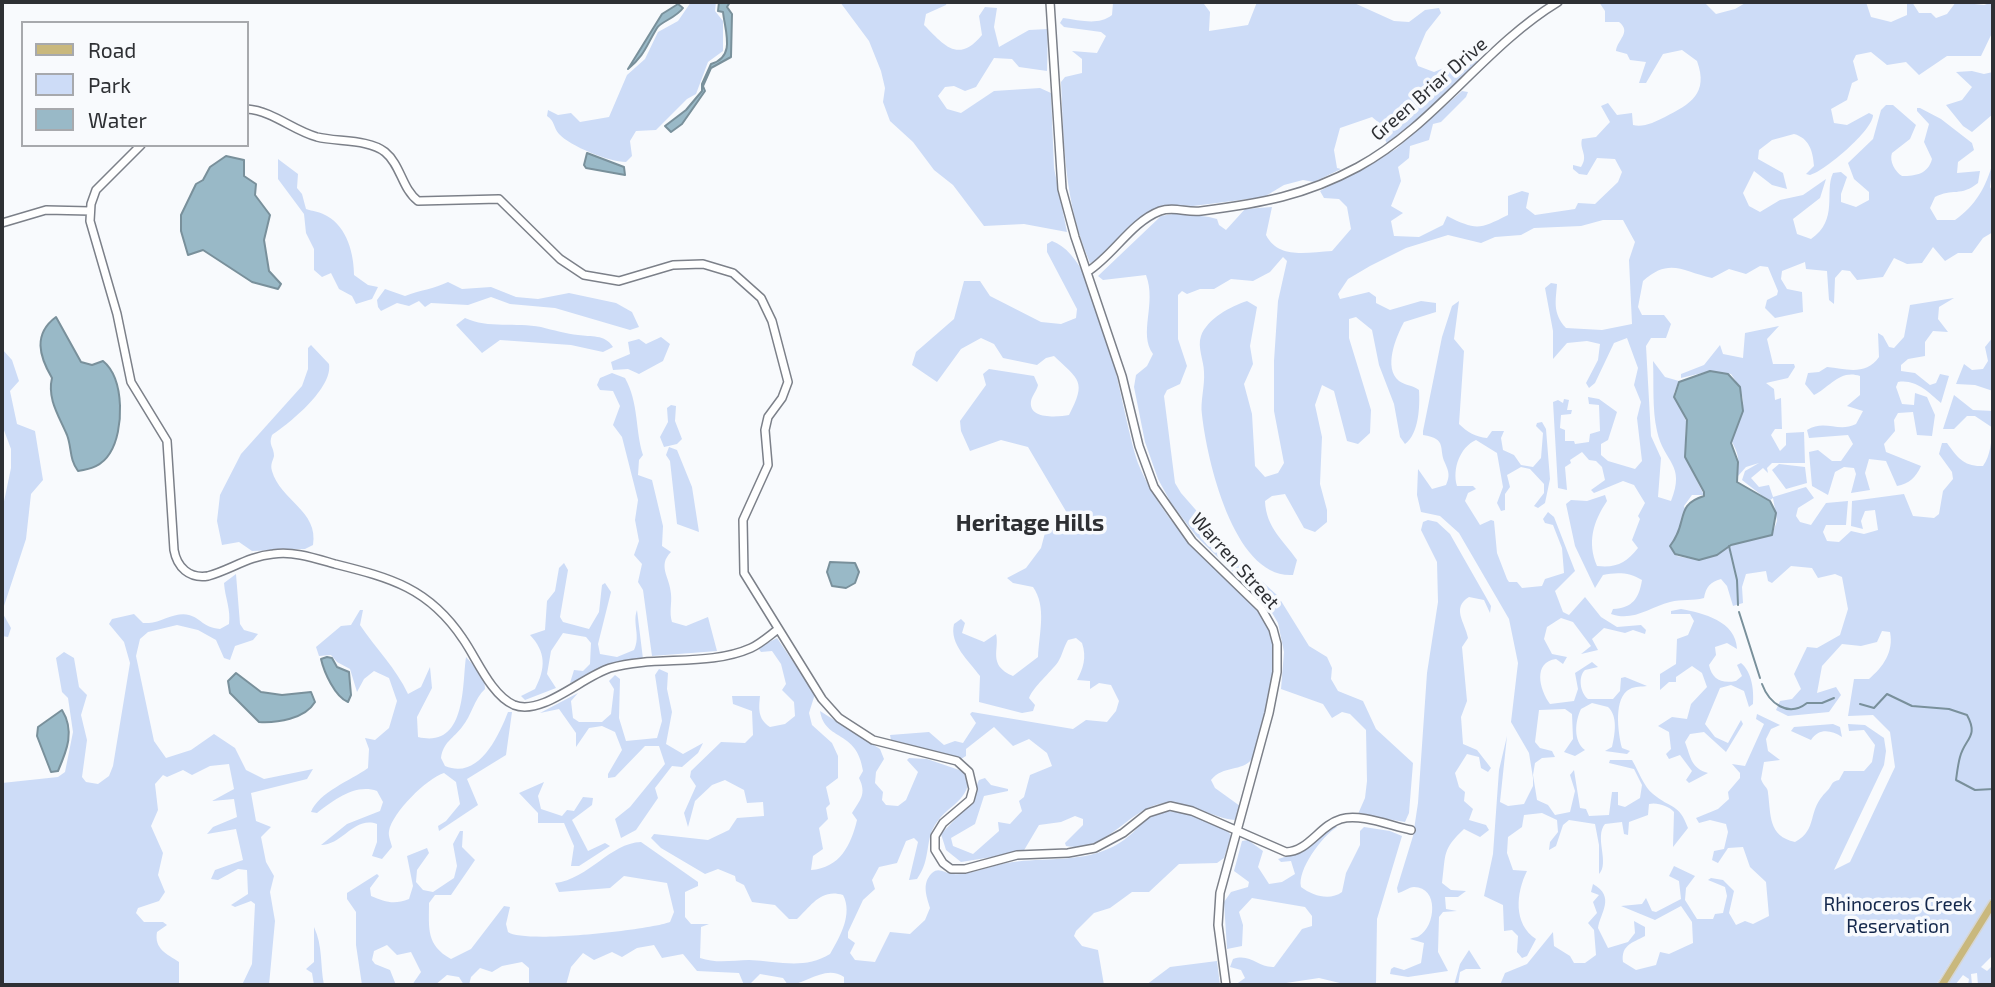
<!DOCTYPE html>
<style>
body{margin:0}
#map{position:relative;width:1995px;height:987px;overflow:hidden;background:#f8fafd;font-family:"Exo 2",sans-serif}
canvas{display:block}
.frame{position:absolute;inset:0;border:4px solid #2e3034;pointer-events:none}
.legend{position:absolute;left:21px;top:21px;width:228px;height:126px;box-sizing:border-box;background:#f8fafd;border:2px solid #a7a9ad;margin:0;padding:9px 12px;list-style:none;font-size:21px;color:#2e3034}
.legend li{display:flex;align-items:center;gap:14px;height:35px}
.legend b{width:35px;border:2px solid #a7a9ad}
</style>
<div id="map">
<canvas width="1995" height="987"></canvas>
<div class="frame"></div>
<ul class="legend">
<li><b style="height:9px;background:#c9b87d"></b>Road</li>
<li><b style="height:19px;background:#cddcf7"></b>Park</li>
<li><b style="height:19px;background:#99b9c7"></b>Water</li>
</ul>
</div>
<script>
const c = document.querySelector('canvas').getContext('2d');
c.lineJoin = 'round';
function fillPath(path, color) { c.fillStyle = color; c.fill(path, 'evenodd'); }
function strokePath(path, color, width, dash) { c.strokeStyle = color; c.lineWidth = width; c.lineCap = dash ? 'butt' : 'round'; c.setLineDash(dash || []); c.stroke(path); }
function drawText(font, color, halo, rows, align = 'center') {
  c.font = font + ' "Exo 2",sans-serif'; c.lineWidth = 7; c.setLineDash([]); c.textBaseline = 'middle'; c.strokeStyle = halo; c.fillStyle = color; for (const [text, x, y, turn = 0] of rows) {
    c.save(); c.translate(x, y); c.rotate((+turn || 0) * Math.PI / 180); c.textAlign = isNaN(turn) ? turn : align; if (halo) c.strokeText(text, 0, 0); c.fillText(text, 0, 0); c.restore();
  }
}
const green = new Path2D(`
 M691,2H716L715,11L723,21V51L708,62L696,94L687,99L656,130L636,131L630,141L632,156L626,162C609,162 570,146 559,134C553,127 555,121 547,116L548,110L558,115L571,113L580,122L609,117L627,75L645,59L658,32L678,21Z
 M840,2H947L946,5L926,14L924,25C944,45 958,64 982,35L979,16L985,7L997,8L994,27L999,47L1029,30L1048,29L1047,71L1019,67L1012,59L994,58L976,87L965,91L954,86L945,87L938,96L947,109L961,113L994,91L1040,88L1051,93L1054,168L1067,232L1024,224L984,226L953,185L934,170L913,142L890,121L883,102L885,88L881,71L869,41Z
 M1116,2L1204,4L1210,12L1209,31L1248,25L1257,2H1352L1394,21L1409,22L1425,10L1439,8L1441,13L1426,32L1415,58L1418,66L1434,72L1461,61H1479L1411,127L1387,144L1378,122L1372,117L1340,128L1334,150L1337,168L1341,169L1314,182L1303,180L1284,185L1264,197L1193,206L1165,205L1153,209L1102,259L1100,256V260L1090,263C1064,202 1064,146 1061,82L1065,77L1082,73V59L1072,51L1097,53L1106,36L1101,32L1064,27L1060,23L1063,18C1080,20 1098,26 1112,15L1113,3Z
 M1599,2H1704L1716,14L1735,9L1747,2H1866L1871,17L1891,22L1907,15V2H1912L1919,13H1931L1936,18L1947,14L1956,2L1984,5L1993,2V31L1981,56H1947L1919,75L1906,62L1887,65L1871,52L1856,55L1853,61L1858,80L1852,83L1847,100L1831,109L1834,123L1847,125L1869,113L1873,115C1873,130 1825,171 1810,175L1806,174L1814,166C1813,151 1809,138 1794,134L1772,140L1759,150L1758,159L1783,173L1787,189L1772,185L1754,171L1743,193L1749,206L1760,212L1780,200L1803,195L1826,179L1820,198L1793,219L1797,234L1811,239C1839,220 1824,192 1833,173L1841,172L1847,177L1841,194V202L1856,207L1869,200V192L1854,179L1848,163L1873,139L1881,110L1886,105H1893L1916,125L1910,139L1892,153C1889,161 1895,172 1902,176C1916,176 1928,174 1932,159L1924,142L1929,124L1917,111V108H1920L1941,119L1972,143L1974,150L1958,162L1957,173L1980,171L1978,183C1961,197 1952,188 1935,197L1930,208L1937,220H1955C1976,205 1986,187 1993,162L1990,187L1993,192V232L1983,238L1972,253H1958L1945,261L1933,247L1922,263L1907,264L1894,258L1883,277L1857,280L1850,271L1842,270L1835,278L1834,304L1829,300L1827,271L1806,269L1805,262L1782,271L1781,279L1787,289L1802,292L1803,312L1775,318L1765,308L1767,300L1777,295L1778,291L1768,267L1760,266L1746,274L1729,269L1712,278C1683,272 1670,257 1643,281L1638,307L1642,315H1664L1671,324L1666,338H1651L1646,346L1651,436L1661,458L1658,497L1671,501C1686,464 1664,463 1657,431C1652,409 1654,383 1653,361L1665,377L1679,381L1674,393L1686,421L1685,457L1704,495H1692L1684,506L1686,512L1671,548L1677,556C1716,565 1709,551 1739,543C1750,540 1761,538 1772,535L1777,521L1773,498L1769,501L1742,480L1745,471L1759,463L1746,467L1738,476L1736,471C1741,461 1737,451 1732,442C1740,412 1753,405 1731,374L1710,371L1681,378V374L1704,365L1720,345L1723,354L1743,358L1745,333L1779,326L1767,339L1773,364H1794L1795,367L1788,378L1766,383L1774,389L1775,400L1781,398L1782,429H1775L1771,435L1780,451L1786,445V433L1804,432L1805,463H1772L1767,468L1768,473L1763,468L1751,478L1759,487L1769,485L1773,497L1806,487L1814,498L1798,508L1796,516L1800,522L1811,525L1826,503L1848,501L1846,525H1826L1823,532L1827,541L1839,542L1851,531L1864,534L1878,530L1875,510L1865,511L1861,521L1863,529L1851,526L1852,501L1904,494L1913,516L1934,518L1939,514L1943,491L1953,479L1952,472L1939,454L1942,443H1947C1957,457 1964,467 1983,466C1991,455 1991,441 1993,428L1975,416H1967L1954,429H1943L1954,395L1973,410L1993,411V895L1936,985H1500L1505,973L1527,964L1553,932L1554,946L1570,956L1574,963H1585L1596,955L1594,930L1588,923L1597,913L1593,902L1599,895L1591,892L1593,884C1616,897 1600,913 1598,928L1608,948L1628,942L1635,933L1634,921L1645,927V936C1632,943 1621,945 1623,962L1636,970L1656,965L1660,952L1669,954L1693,943L1692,922L1681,906L1655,920L1621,906L1642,904L1646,898L1652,911L1656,912L1681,899L1679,881L1669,876L1674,866L1695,876L1686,888L1685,900L1697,919H1713L1715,914L1723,913L1727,896L1725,887L1708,880L1711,878L1723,880L1734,891L1729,913L1736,925L1745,921L1753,924L1769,916L1766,882L1750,867L1743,847L1728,848L1718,863L1712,860L1714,851L1724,849L1728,832L1726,824L1710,820L1699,823L1696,818L1718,809L1729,799L1728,792L1740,778V773L1732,764L1745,766L1764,724L1756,719L1757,714L1780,725L1771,729L1766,739L1768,751L1780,760L1764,762L1761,779C1763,786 1768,787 1768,793C1771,815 1768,836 1795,842C1819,829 1806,811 1827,791C1833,785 1830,782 1839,780L1844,771H1864L1872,762L1875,745L1864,730L1849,731L1848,724L1865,725L1884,738L1886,751L1884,765L1834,870L1850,862L1895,767L1890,732L1873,715L1848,716L1854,679H1869C1883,667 1894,652 1890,632L1882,631L1877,642L1861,646L1842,644L1822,666L1817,693L1836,687L1841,695L1829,712L1788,716L1776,710L1780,701L1792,699L1801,689L1794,674L1807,647L1817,648L1840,635L1848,609L1842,577L1835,574L1818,578L1812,568L1791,566L1772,583L1768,581L1766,571L1746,574L1742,587L1743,603L1733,606L1727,586L1721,579C1710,582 1706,587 1704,598C1693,601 1682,599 1670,602C1650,607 1633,622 1611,614L1613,609C1633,608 1639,598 1642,580C1630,572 1616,572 1603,575L1595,588L1575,546L1566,504L1571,500L1587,501L1605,495L1607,501C1593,522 1587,542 1597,566C1617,568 1626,563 1638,548L1632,540L1640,519L1638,516L1645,503L1634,485L1623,481L1594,493L1591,490L1605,480L1602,467L1596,461L1589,460L1582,452L1570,460L1571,463L1565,467L1567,490L1558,488L1553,402L1558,400L1563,403L1564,399L1569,400L1567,410H1572L1571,414L1561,415L1560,428L1565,430V441H1574L1575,444L1589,442L1590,434L1600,431L1599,405L1589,404L1588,397L1599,399L1617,412L1608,440L1601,444V455L1608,461L1635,469L1642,461L1637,418L1641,402L1634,385L1638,368L1627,338L1614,343L1595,383L1589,388L1586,383L1598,360L1600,344L1587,341L1567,343L1553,359V331L1545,288L1551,283L1557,284C1556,300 1552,313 1566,328L1602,330L1632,324L1629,260L1635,242L1623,220H1603L1581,226L1534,228L1521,235L1495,237L1481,243L1448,235L1406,248L1370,266L1348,279L1338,294L1340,299L1369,292L1376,297V303L1390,310L1421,301L1436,303V312L1404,322C1396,337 1383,368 1399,381C1406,386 1413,385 1419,390C1420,406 1419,434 1405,444L1400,437L1394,404L1379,365L1372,330L1356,317L1349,319V338L1371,410L1370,433L1358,444L1347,441L1334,391L1322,385L1315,405L1322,437L1320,484L1327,510V522L1315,532L1304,528L1285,494L1272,496L1265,501C1266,528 1284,541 1297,560L1293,575C1234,579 1207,460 1202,415C1200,401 1205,387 1204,372C1204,361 1197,347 1201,336C1207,319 1231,306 1247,301L1257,307L1250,346L1253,364L1244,384L1252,414L1255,466L1265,477L1278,473L1284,463L1274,411V361L1278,301L1287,261L1283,257L1270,272L1253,281L1231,279L1214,289H1200L1187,294L1182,291L1178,295V339L1187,366L1180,384L1167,390L1164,396L1175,483L1181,493L1244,565L1278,596L1309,646L1327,657L1332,668L1331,679L1338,691L1363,701L1376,729L1413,763L1409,813L1405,822L1358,814L1365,798L1367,781L1366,730L1350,714L1342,712L1332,718L1323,704L1281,689L1284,652L1278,623L1268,606L1196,536L1171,503L1158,479L1145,442L1134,387L1136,375L1147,366L1153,354C1138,333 1157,304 1146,275L1103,280L1098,276L1161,216L1178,213L1209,217L1217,219L1219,225L1226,230L1245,209L1272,207L1266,235C1279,260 1308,252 1332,251L1351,229L1347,207L1339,199L1324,198L1320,191L1396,149L1462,91L1468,92L1466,97L1441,122L1433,124L1429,140L1410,146L1409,158L1398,167L1401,181L1391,206L1403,213L1391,221L1394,236L1419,237L1443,225L1447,216C1477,231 1480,229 1508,215V196L1522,191L1529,193L1526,208L1535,215L1575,209L1578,203L1595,204L1618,182L1622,172L1615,159L1597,158L1587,175L1579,174L1573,169V165L1581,167C1589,155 1579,150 1582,139L1596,137L1610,122L1601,106L1608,103L1617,115L1632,113L1633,125C1643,128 1655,122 1665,117C1690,104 1709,94 1697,61L1682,50L1663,54L1646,83H1639L1646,62L1630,60L1627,54L1616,51C1617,40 1632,32 1619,22H1605V11Z
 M1972,71L1984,74L1993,72V114L1972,132L1963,126L1946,105L1962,100L1972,87L1956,72Z
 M278,159L298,174L297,188L302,194L306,209C312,211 321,212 327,216C347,227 354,254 354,275L368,285L378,287L372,299L356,304L352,296L339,289L331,273L322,277L314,270V249L306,233L304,214L278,179Z
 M1052,241C1106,260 1120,418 1140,468C1151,494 1171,522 1190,543C1215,571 1259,596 1271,634C1278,655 1272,681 1267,703C1263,721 1260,742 1252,759C1242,772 1223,765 1211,780L1215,788L1240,806L1235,820C1211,818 1191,801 1165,803C1130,806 1107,854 1066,846L1065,843L1083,825V819L1075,816L1061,822L1039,825L1023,852L961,862L946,850L941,834L967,807L979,780L985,778L991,785L1008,789V791L984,796L975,824L951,838L953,846L973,854L999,831L998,822L1010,824L1022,811L1019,801L1024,797L1030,775L1052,766L1047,753L1029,739L1013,746L994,727L966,749V756L961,759L891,740L890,735L929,732L944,745L955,741L963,743L976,723L970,714L972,712L1073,729L1086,720L1107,722L1116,711L1119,701L1111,685L1099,683L1090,689V681L1077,680C1083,669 1087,657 1082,643L1076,638L1068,640C1064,646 1062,656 1058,662C1051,672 1033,687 1029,698L1035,705L1033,711L1022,713L979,702L980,676C969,661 949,644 954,624L961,619L965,623L962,633L984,642L996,634C1000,649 987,665 1013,676L1038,657C1039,633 1047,607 1033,587L1013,583L1007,578L1026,568L1041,548L1046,529L1067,532V513L1028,447L1001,440L970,451L961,431L960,421L986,385L983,374L989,369L1034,376L1038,385C1037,390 1032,396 1031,401C1028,420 1059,417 1069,415C1087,381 1079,380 1054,356L1046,358L1037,365L1003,358L994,344L981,338L961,349L937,382L912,365L916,352L954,319L964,281H980L990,296L1041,322L1061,324L1076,318L1077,309L1047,252V244Z
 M448,282L462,289L491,287L516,297L538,299L569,293L616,303L632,312L639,327L630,330L555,308L510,304L491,297L468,305L431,303L425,307L419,301L409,306L397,303L381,311L378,307L377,300L385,289L405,296C420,290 434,289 448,282Z
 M1954,298L1939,307L1938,319L1948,332L1933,331L1925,342V356L1908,359L1901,365V371L1915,373L1930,385L1936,383L1940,374L1949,376L1941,403C1928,392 1916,379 1898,382L1896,387L1902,404L1914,405L1915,393L1927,397L1935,415L1932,436L1917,435L1913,412L1898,413L1894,420L1895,431L1884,444L1886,452L1921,466C1916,477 1909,484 1897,486L1886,461L1869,459L1865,473L1870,490L1851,493L1856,474L1854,468L1844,467L1835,472L1828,495L1812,486L1809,452L1818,450L1832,461H1841L1853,444L1848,435L1809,438L1807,430C1825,419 1838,433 1856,424L1863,411L1847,406L1860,395V376C1840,369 1830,387 1814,395L1805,384L1808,373L1819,372L1827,367C1846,369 1866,376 1879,357L1878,333L1883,336L1889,347L1894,348L1904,337L1910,305Z
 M1459,301L1454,339L1464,351L1459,424C1467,432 1476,437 1487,438L1492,431H1504L1501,438L1503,450L1514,455L1521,465L1533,467L1541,458L1543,433L1536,426L1537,423L1542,422L1546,429L1550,479L1545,503L1538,508L1534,506L1544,493V484L1530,469L1521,467L1507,475L1510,487L1505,494V510L1501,511L1497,503L1503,487L1497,453L1476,440C1460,447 1452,469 1457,486H1473L1476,489L1468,493L1465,501L1480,525L1491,520L1494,521L1497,553L1507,579L1509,582H1517L1522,588L1542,586L1545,579L1564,573L1562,548L1553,525L1545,523L1543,519L1548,512L1554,517L1575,571L1555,591L1563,612L1569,615L1585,597L1601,617L1617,627L1641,625L1646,630L1645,634L1633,630L1625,633L1604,628L1592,639L1598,650L1581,654L1591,646L1573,622L1561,618L1547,627L1544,639L1552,654L1567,657L1563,664L1556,659C1533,662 1539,689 1550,704L1574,701L1578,689L1575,673L1592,662L1598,667L1585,670C1578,676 1580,693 1588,699H1613L1620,691L1621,678L1625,677L1647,686C1642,687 1635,686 1630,689C1613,697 1618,733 1622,748L1630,751L1627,754L1605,751L1612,747C1615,734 1618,716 1608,707L1592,703L1581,709C1575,721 1573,741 1585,750L1575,756L1564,752L1573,739L1572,714L1565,709L1539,710L1535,742L1540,748L1552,751L1555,757L1542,758L1535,763L1533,775L1537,800L1548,805L1555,815L1570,812L1575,791L1570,775L1574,770L1580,808L1586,809L1589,816L1609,815L1612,792H1618V805L1625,807L1640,798L1642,785L1634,769L1609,763L1610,760H1632C1638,770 1644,787 1653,794C1671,809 1679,803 1688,828L1673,847L1674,812C1669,806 1657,802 1649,804L1648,815L1629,822L1628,835L1624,834L1622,822L1605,824C1594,837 1610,863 1599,874V845L1595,824L1569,820L1563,825L1556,846L1549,850L1550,842L1558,832L1557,820L1542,813L1524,815L1522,827L1508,837L1507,853L1513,870L1527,871C1516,893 1513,924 1536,939L1527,956L1522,958L1517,952L1518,936L1512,930L1504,931L1503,905L1484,896L1493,854L1499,770L1507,736L1500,802L1508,806L1524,804L1533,786V778L1529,753L1511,722L1518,663L1509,619L1459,533L1440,516L1421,512L1417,495L1418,469L1432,489L1446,485C1450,476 1449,472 1445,463C1438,448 1448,439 1423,435V431L1442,337L1452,306Z
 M465,318C488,329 516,322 541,327C553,330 567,334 578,335C591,337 605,334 613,347L603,352L571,345L500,340L482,353L456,325Z
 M661,337L670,344L663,361L639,374L628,369L613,370L611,362L630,354L628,342L639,339L646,344Z
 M1993,337V391L1975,385L1956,384L1964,364L1972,370L1983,369L1988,361L1985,347Z
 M311,345L329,364C333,388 290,423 272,435C268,445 274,447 274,456C273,461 270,464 272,471C280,500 319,511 313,545L305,549L252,551L239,542L222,545L217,521L220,495L241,454L302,386L308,369V348Z
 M2,349L12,360L19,381L10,391L17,424L35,431L43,480L31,494L26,539L2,612L11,628L8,637L2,636V511L11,468V449L2,425Z
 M612,373L625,378C639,403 635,430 643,455L639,460L638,475L652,480L663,526L662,546L671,552C657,566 670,577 671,594C672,604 669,612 672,622L686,626L708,617L717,651L652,656L643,590L638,582L642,564L634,555L639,541L635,520L638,500L622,437L613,425L620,406L613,391L600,390L597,385L600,378Z
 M671,405L676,406L675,421L682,439L677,444L664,447L660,437L668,422L667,408Z
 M669,447L677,450L692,487L699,532L677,524L670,461L666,455Z
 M1779,464L1805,467L1807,483L1786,489L1772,470Z
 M1428,520L1437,522L1450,534L1491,606L1490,613L1484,600L1469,597C1451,608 1465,622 1468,638L1462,647L1467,701L1461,717L1463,744L1477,750L1491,768L1488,772L1481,768L1479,757L1467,754L1455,773L1459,787L1465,792L1464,801L1473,809L1469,820L1486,825L1489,830L1480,837L1464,829C1442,850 1446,853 1442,883L1451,890L1466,891L1458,897H1445L1446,909L1457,911L1443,912L1439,917L1438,952L1448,971L1408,977L1390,974L1391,969L1394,967L1404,970L1421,963L1424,943L1410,939C1413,937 1417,938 1419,936C1436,926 1439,887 1414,887C1409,887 1403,892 1398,893L1397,888L1413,836L1418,803L1427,673L1438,602L1437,562L1421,530L1423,522Z
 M564,563L568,570L560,617L563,622L589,629L599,612L602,585L605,583L611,592L598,644L600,654L617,657L634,650C641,636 632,623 637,610L643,659L614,664L570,683L574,670L583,671L590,664L591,643L586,637L563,633L551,651L547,674L556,688L525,700L521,696L535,689C546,668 546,652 530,635L545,630L547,601L555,591L559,568Z
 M236,574L240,624L244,630L258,634L253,640L235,646L230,660L224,658L216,640L198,630L177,625L148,632L140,639L136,656L154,741L166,758L191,750L214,734L235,748L246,770L264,779L313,769L307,779L251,793L256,821L271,827L261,837L266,862L274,876L270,892L275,921L269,985H242L252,964L255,904L251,901L235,907L231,905L248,894L247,870L238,869L218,880L211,879L215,870L243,860L236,829L207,834L213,827L237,817L234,799L212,801L234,789L229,764L210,766L192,775L183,770L167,777L163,775L155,784L158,810L151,826L163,853L158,875L165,892L159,901L138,908L136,913L144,922H163L167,925L157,932C154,949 167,954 179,962V985H2V783L58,777L65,772L73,732L68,698L62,692L56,658L64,652L74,658L79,687L87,695L81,715L87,740L82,777L86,782L98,784L109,776L113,766L130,663L124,642L109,624L112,619L134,614L143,623H149C161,622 177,611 189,615C201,618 202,627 220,629L229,624C231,609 225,598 224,583Z
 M1681,609C1703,613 1736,621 1737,649L1727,643L1715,647L1716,655L1709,665C1712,679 1721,684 1736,681L1742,676L1737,665L1741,663C1752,672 1754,690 1753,704L1749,707L1744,691L1731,685L1720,688L1705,724L1715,737L1728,743L1741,720L1743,724L1726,752L1704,732L1690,734L1685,742C1691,758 1691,768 1708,773L1689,783L1686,780L1692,771L1680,755L1669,759L1666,754L1671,749L1669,732L1658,726L1672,717L1687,719L1691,704L1707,687L1702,673L1692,666L1676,677V682H1669L1660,690V674L1676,664L1677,639L1688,635L1694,621L1690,614H1671V611Z
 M360,610H363L360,625C376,649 396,668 408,694L421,687L430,667L432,688L417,717L418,737C467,749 462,684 466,657L484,677L485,689C474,699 472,715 462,727C454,738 443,742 441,758L445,766C478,780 498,738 508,712H512L506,755L467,779L478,805L439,831L438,826L446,821L460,804L456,782L444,773C427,778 392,813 389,831C388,836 391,842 392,847L382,859L372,856L377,842V824C354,816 343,845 321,845L347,824L380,811L383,802L377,791C355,783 333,801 317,813L311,812C319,792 350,781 368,768L369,749L365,738L375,740L389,728L397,701L389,678L374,671L364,679L357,692L350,669L337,662L331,655L319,656L316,647L341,626L351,625Z
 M777,638L815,694L809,713L812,725L832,743L838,756V778L826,787L830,804L826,808L828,819L819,828L823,849L813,856L811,870C840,868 851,845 857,820L852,813C860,800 867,794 859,778L863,771C857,729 825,742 820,711L880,749L884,759L876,772L875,783L883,792L882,800L886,805L898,806L906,800L918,772L907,760L909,758L927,759L965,772L969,780C966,802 948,806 937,822C924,839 932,858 917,879L909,880L918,842L914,838L906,841L897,863L879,867L872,880L875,889L863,900L848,932V938L855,943L850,953L855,960L875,962L890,932L910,934L925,920L930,908C927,897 921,884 932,873C939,867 944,873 952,874C966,875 980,870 994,866C1025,857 1058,862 1090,855C1162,838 1127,782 1228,831L1231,836L1224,858L1217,863L1179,864L1149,892H1132L1110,908L1094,913L1076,931L1074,936L1082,946L1098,950L1104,985H844V977C825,964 806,985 788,985L783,978L760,974L749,985H744L739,973L697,971L683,954L662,958L654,945L637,948L622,957L612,952L594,960L583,953L571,967L566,985H529V968L522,962L502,966L492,972L480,968L471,977L469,985H464L459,977L447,975L435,985H412L421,972L411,952L397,955L387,945L374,951L372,960L375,964L390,970L396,985H362L356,945V912L347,899V893L377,874L379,876L370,888L371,896C385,902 394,905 409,899L413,886L407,856L427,848L429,853L417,870L416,882L423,890L433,892L454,878L457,866L453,844L460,831H463L462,847L475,860L451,895H435L429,903C429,929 426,945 451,959L471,949L504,906L510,907L506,924L508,932C524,944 649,930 670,922L674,912L667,883L624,876L610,888L559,892L555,883C589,879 610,843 641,842L698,882V886L685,892V917L691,924H709L701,927L700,958C717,964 734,960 749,960C778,961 804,970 830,954C840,937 853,914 843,895C821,888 811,906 797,919H789L775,905L752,902L744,885L736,881L735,876L718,869L705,874L661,848L651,838L654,834L708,840L729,830L737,818L764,816L763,802L747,803L744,790L725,780L712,785L695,801L688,827L684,813L696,786L690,777L691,771L721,742L745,743L753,735L752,711L733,704L732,696H760C759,707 757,719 770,727L785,724L795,716L794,702L782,690L786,684L781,664L772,651L761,652L758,648Z
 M659,669L668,673L667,689L672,712L666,744L683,754L703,743L698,753L682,767L672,766L655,788L658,798L636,830L621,838L615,819L630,807L665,764L659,746H645L615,777L608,778V774L622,750L615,732L602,726L589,728L576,747V733L559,709L540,713L578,693L571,701L573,718L579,722H602L611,714L614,689L609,681L615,675L620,679L619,718L626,741L657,738L662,721L655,675Z
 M1833,724L1840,727L1842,737C1831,730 1819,728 1811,740L1791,731L1794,727Z
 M544,782L538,796L541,809L562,816L567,810L574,811L583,797L593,798L592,805L572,820L588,851L605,843L610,846L579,866H571L574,846L564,823H538V813L519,793Z
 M1334,826L1337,827C1322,836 1297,870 1301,887C1313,896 1330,901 1342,892L1346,873L1360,845V831L1364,827L1390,831L1402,836L1377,919L1376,985H1348L1319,978L1273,985H1235L1245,978L1241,970L1230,967L1233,959C1251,953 1258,968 1274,967L1302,929L1312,926V916L1305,907L1252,898L1239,912L1243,925L1242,946L1227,949L1224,902L1231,892L1248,887L1249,882L1234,871L1242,841L1248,840L1263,851L1258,867L1269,884L1282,882L1295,874L1291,861L1281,862L1278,859L1302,852Z
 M1993,911V955L1981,967L1987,971L1993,965V985H1978L1977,973L1971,974L1972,985H1968L1969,979L1963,975L1955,985H1947Z
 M314,927C323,946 320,965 324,985H314L312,973L306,969L314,962Z
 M1469,950L1481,969H1466L1460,972L1458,985H1454L1460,964Z
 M1217,961L1220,985H1146L1170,967Z`);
const water = new Path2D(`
 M719,2H730L727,7L732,14L731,57L711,68L703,86L705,91L682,124L671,132L665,126L686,110L702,91V84L711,64C736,57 725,31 723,12L718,11Z
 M678,4L683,8C676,18 660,22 657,28C646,46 645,55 628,69L662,14Z
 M587,153L624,167L625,175L586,168L584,165Z
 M226,156L244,160V176L256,184L255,195L270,215L264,240L269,271L281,284L278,289L252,282L203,250L188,255L181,231V215L196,184L203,180L210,167Z
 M56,317L81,362L92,365L103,361C125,379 124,431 110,453C102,466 91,469 78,471C69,459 72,448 67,435C59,416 47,399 52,378C39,356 33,334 56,317Z
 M1710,371L1728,374L1740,387L1743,411L1731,443L1738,462L1737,482L1770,501L1776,513L1772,535L1731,545L1717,555L1699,560L1675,554L1670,546C1689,522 1674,505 1704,496V492L1685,457L1687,420L1674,397L1679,382Z
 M830,562L855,563L859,572L855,583L846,588L832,586L827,572Z
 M327,657L332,658L337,667L349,672L351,695L348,702C335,697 324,672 321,659Z
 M236,673L261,692L282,695L311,692L315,702C305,719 277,723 259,722L230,693L228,681Z
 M62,710C75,731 67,750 58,771L51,772L37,736L38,727Z`);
const stream = new Path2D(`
 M1729,546L1737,580L1738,605
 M1739,612L1760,678
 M1762,684C1769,703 1788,718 1807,703H1822L1834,698
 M1860,704L1874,708L1887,694L1912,706L1949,709L1967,715C1979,737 1965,738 1960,757C1958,764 1957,773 1956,780L1975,790L1993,789`);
const secondary = new Path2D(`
 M1050,2L1062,189L1075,237L1122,376L1139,446L1154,487L1192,541L1261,608L1273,629L1277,644V672L1269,713L1220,893L1218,925L1226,985
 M247,109C273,111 292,130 317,137C337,142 369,139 385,152C401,165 402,189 418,201L499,199L560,259L584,275L619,281L673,265L703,264L733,273L761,298L772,321L788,382L782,398L768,417L765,430L768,465L743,520L744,573L822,699L839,718L873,740L957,761L969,772L973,789L970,800L943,823L935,836V850L943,863L951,869H965L1017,855L1068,853L1095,848L1123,833L1148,813L1170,806L1192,811L1286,852C1308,852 1320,825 1341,819C1360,813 1391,826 1411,830
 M141,145L96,190L91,204L90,221L117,314L131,382L167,441L174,550C177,567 189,579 208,576C230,570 249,556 273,554C294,551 314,558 335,564C391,578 429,588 463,639C477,659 491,695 514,705C542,716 582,677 610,668C655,655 708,667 751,648C760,644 769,636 777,630
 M2,223L46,210L90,211
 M1087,272C1113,256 1131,222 1160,211C1174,206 1187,213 1201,211C1262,203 1304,196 1358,167C1435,125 1484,47 1558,2`);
const primary = new Path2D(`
 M1942,985L1993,903`);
const streetNames = [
 ["Green Briar Drive",1429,89,-41],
 ["Warren Street",1235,561,48]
];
const parkNames = [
 ["Rhinoceros Creek",1898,905],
 ["Reservation",1898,927]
];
const quarterNames = [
 ["Heritage Hills",1030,523]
];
fillPath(green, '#cddcf7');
fillPath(water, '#99b9c7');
strokePath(water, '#79909b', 2);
strokePath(stream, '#79909b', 2);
strokePath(secondary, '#7c8089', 10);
strokePath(primary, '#d5d6d6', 10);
strokePath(secondary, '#fff', 7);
strokePath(primary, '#c9b87d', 7);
drawText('19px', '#2e3034', '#f8fafd', streetNames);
drawText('19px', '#14284c', '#f8fafd', parkNames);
drawText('bold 23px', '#2e3034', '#f8fafd', quarterNames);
</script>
